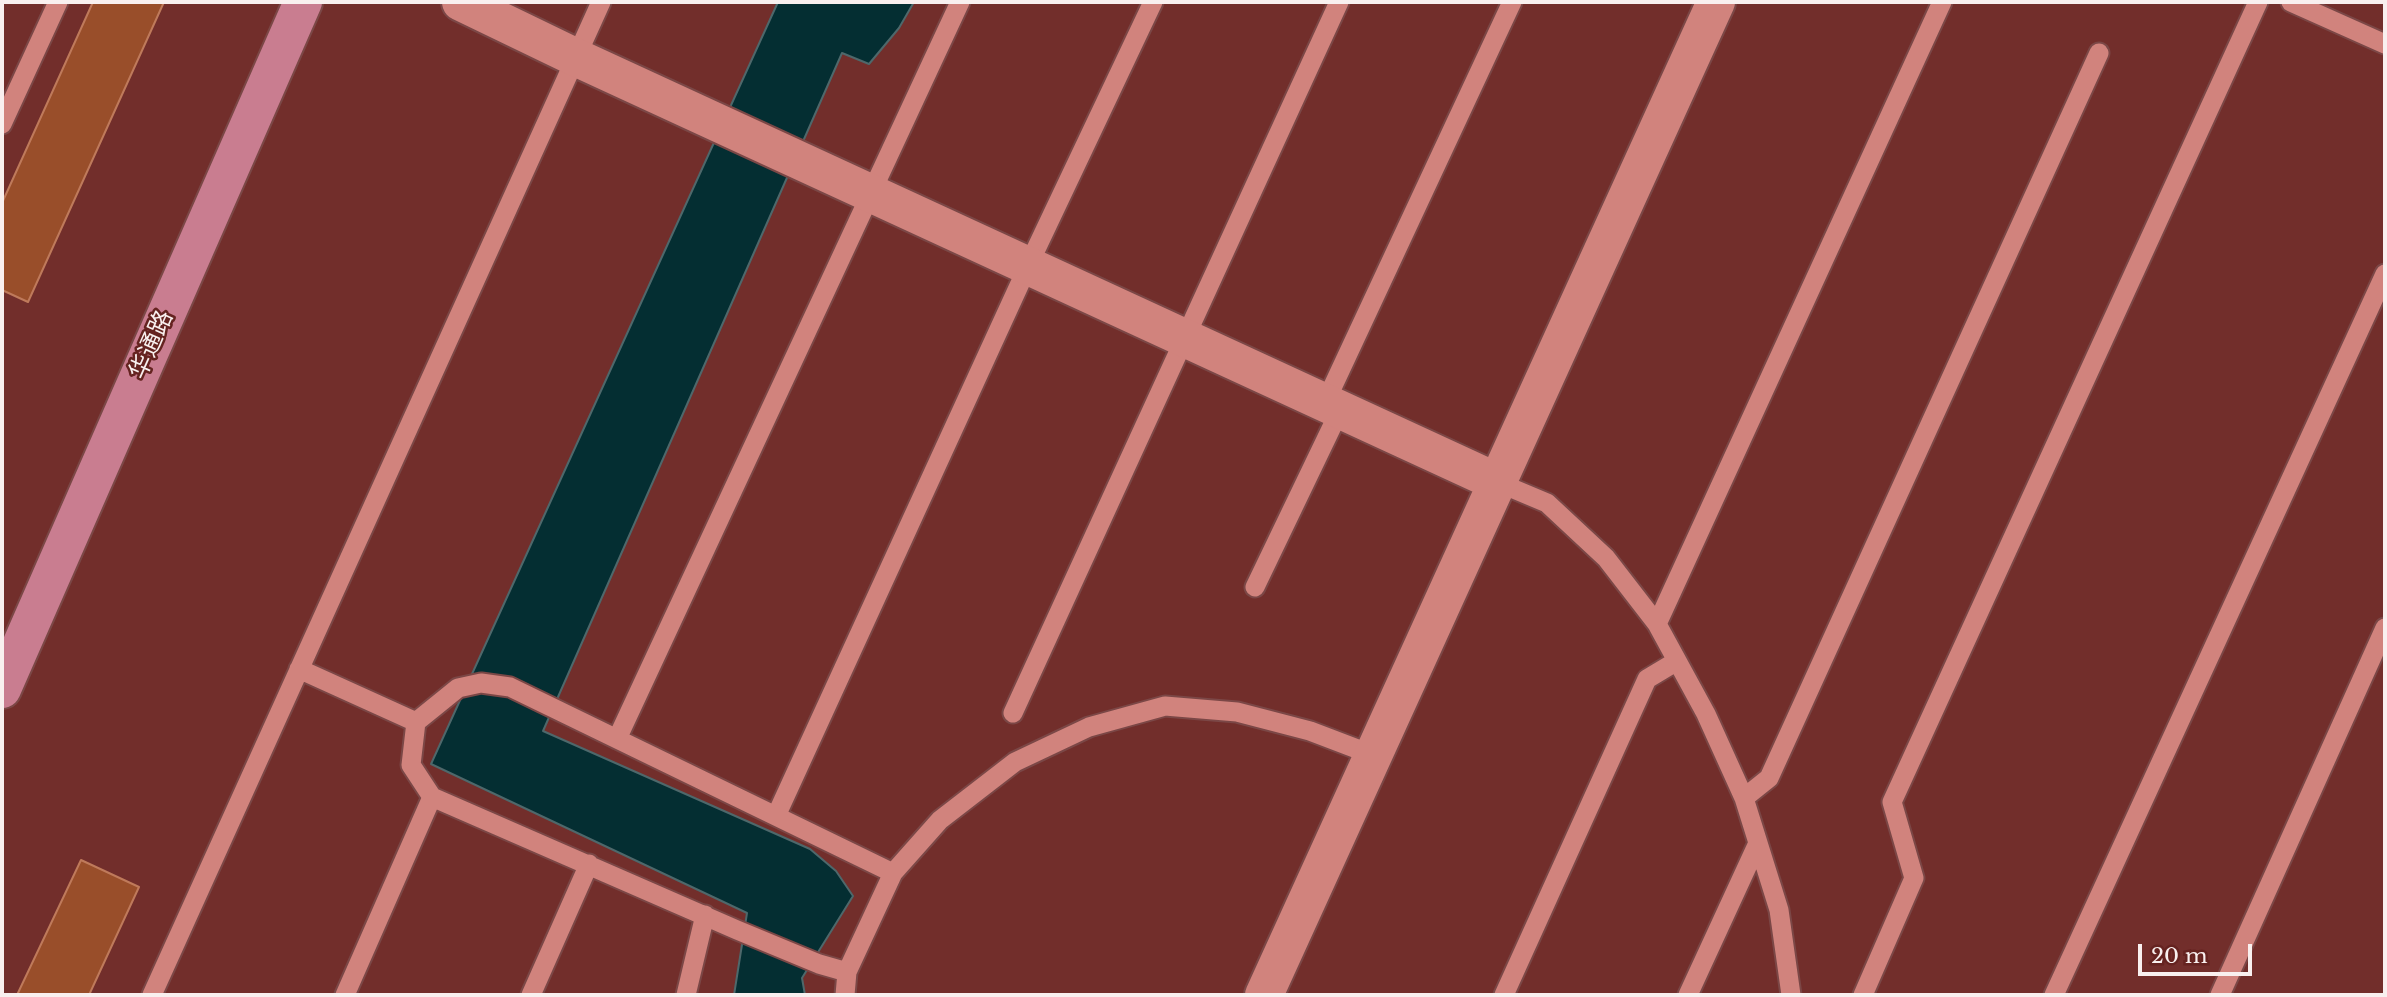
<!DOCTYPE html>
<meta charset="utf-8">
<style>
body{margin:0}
#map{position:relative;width:2387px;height:997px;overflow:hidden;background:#722e2b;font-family:"Libre Baskerville",serif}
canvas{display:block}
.frame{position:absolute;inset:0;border:4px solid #f9f0ef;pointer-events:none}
.scale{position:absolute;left:2138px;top:944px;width:114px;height:32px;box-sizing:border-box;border:4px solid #f9f0ef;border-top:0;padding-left:9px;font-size:21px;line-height:24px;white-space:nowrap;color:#f9f0ef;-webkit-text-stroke:5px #652320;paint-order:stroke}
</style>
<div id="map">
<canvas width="2387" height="997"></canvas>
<div class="frame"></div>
<div class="scale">20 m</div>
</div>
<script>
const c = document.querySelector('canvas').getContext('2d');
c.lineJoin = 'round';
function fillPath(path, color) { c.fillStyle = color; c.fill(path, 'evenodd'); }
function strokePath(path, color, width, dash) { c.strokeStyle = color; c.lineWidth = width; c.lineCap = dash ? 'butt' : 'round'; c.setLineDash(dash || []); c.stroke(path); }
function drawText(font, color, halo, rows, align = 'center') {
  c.font = font + ' "Libre Baskerville","Noto Sans SC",serif'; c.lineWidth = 5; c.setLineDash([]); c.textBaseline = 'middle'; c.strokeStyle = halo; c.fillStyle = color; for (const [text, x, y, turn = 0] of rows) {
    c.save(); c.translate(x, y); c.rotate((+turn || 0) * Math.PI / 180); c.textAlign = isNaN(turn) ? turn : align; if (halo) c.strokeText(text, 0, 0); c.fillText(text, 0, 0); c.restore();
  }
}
const water = new Path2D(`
 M778,2H914L899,28L869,64L842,53L543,731L810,849L836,871L853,896L802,978L805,995H734L747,913L431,764Z`);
const building = new Path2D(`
 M93,2H164L28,302L2,290V203Z
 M81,860L139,887L89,995H17Z`);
const lane = new Path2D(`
 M2291,2L2385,44
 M2,124L58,2
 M1325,403L1512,2
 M1497,482L1547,503L1606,558L1657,624L1706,714L1744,798L1779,910L1791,995
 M1255,587L1340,410
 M1657,624L1942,2
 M299,669L416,722
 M1013,713L1339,2
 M617,739L960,2
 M1744,798L1769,778L2099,53
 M776,816L1028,266L1153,2
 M847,972L819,964L737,930L432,797L411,765L416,722L458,688L481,683L510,687L893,873
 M152,995L601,2
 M345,995L432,797
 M531,995L589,864
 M686,995L705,915
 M845,995L847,972L893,873L940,820L1015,762L1089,727L1165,706L1237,712L1310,731L1373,755
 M1504,995L1647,679L1677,661
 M1688,995L1758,843
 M1863,995L1914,878L1892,802L2258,2
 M2054,995L2385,274
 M2220,995L2385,628`);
const street = new Path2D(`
 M461,2L575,57L1497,482
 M1264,995L1716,2`);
const secondary = new Path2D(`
 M2,689L303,2`);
const streetNames = [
 ["华通路",152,345,-66]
];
fillPath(water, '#042e32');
strokePath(water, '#4e686b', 2);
fillPath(building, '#994e2a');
strokePath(building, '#bf7a5b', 2);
strokePath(lane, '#7b4746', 23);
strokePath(street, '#7b4746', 42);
strokePath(secondary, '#7b4746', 42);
strokePath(lane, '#d1837d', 19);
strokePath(street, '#d1837d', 38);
strokePath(secondary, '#c97d90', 38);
drawText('24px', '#f9f0ef', '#652320', streetNames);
</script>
